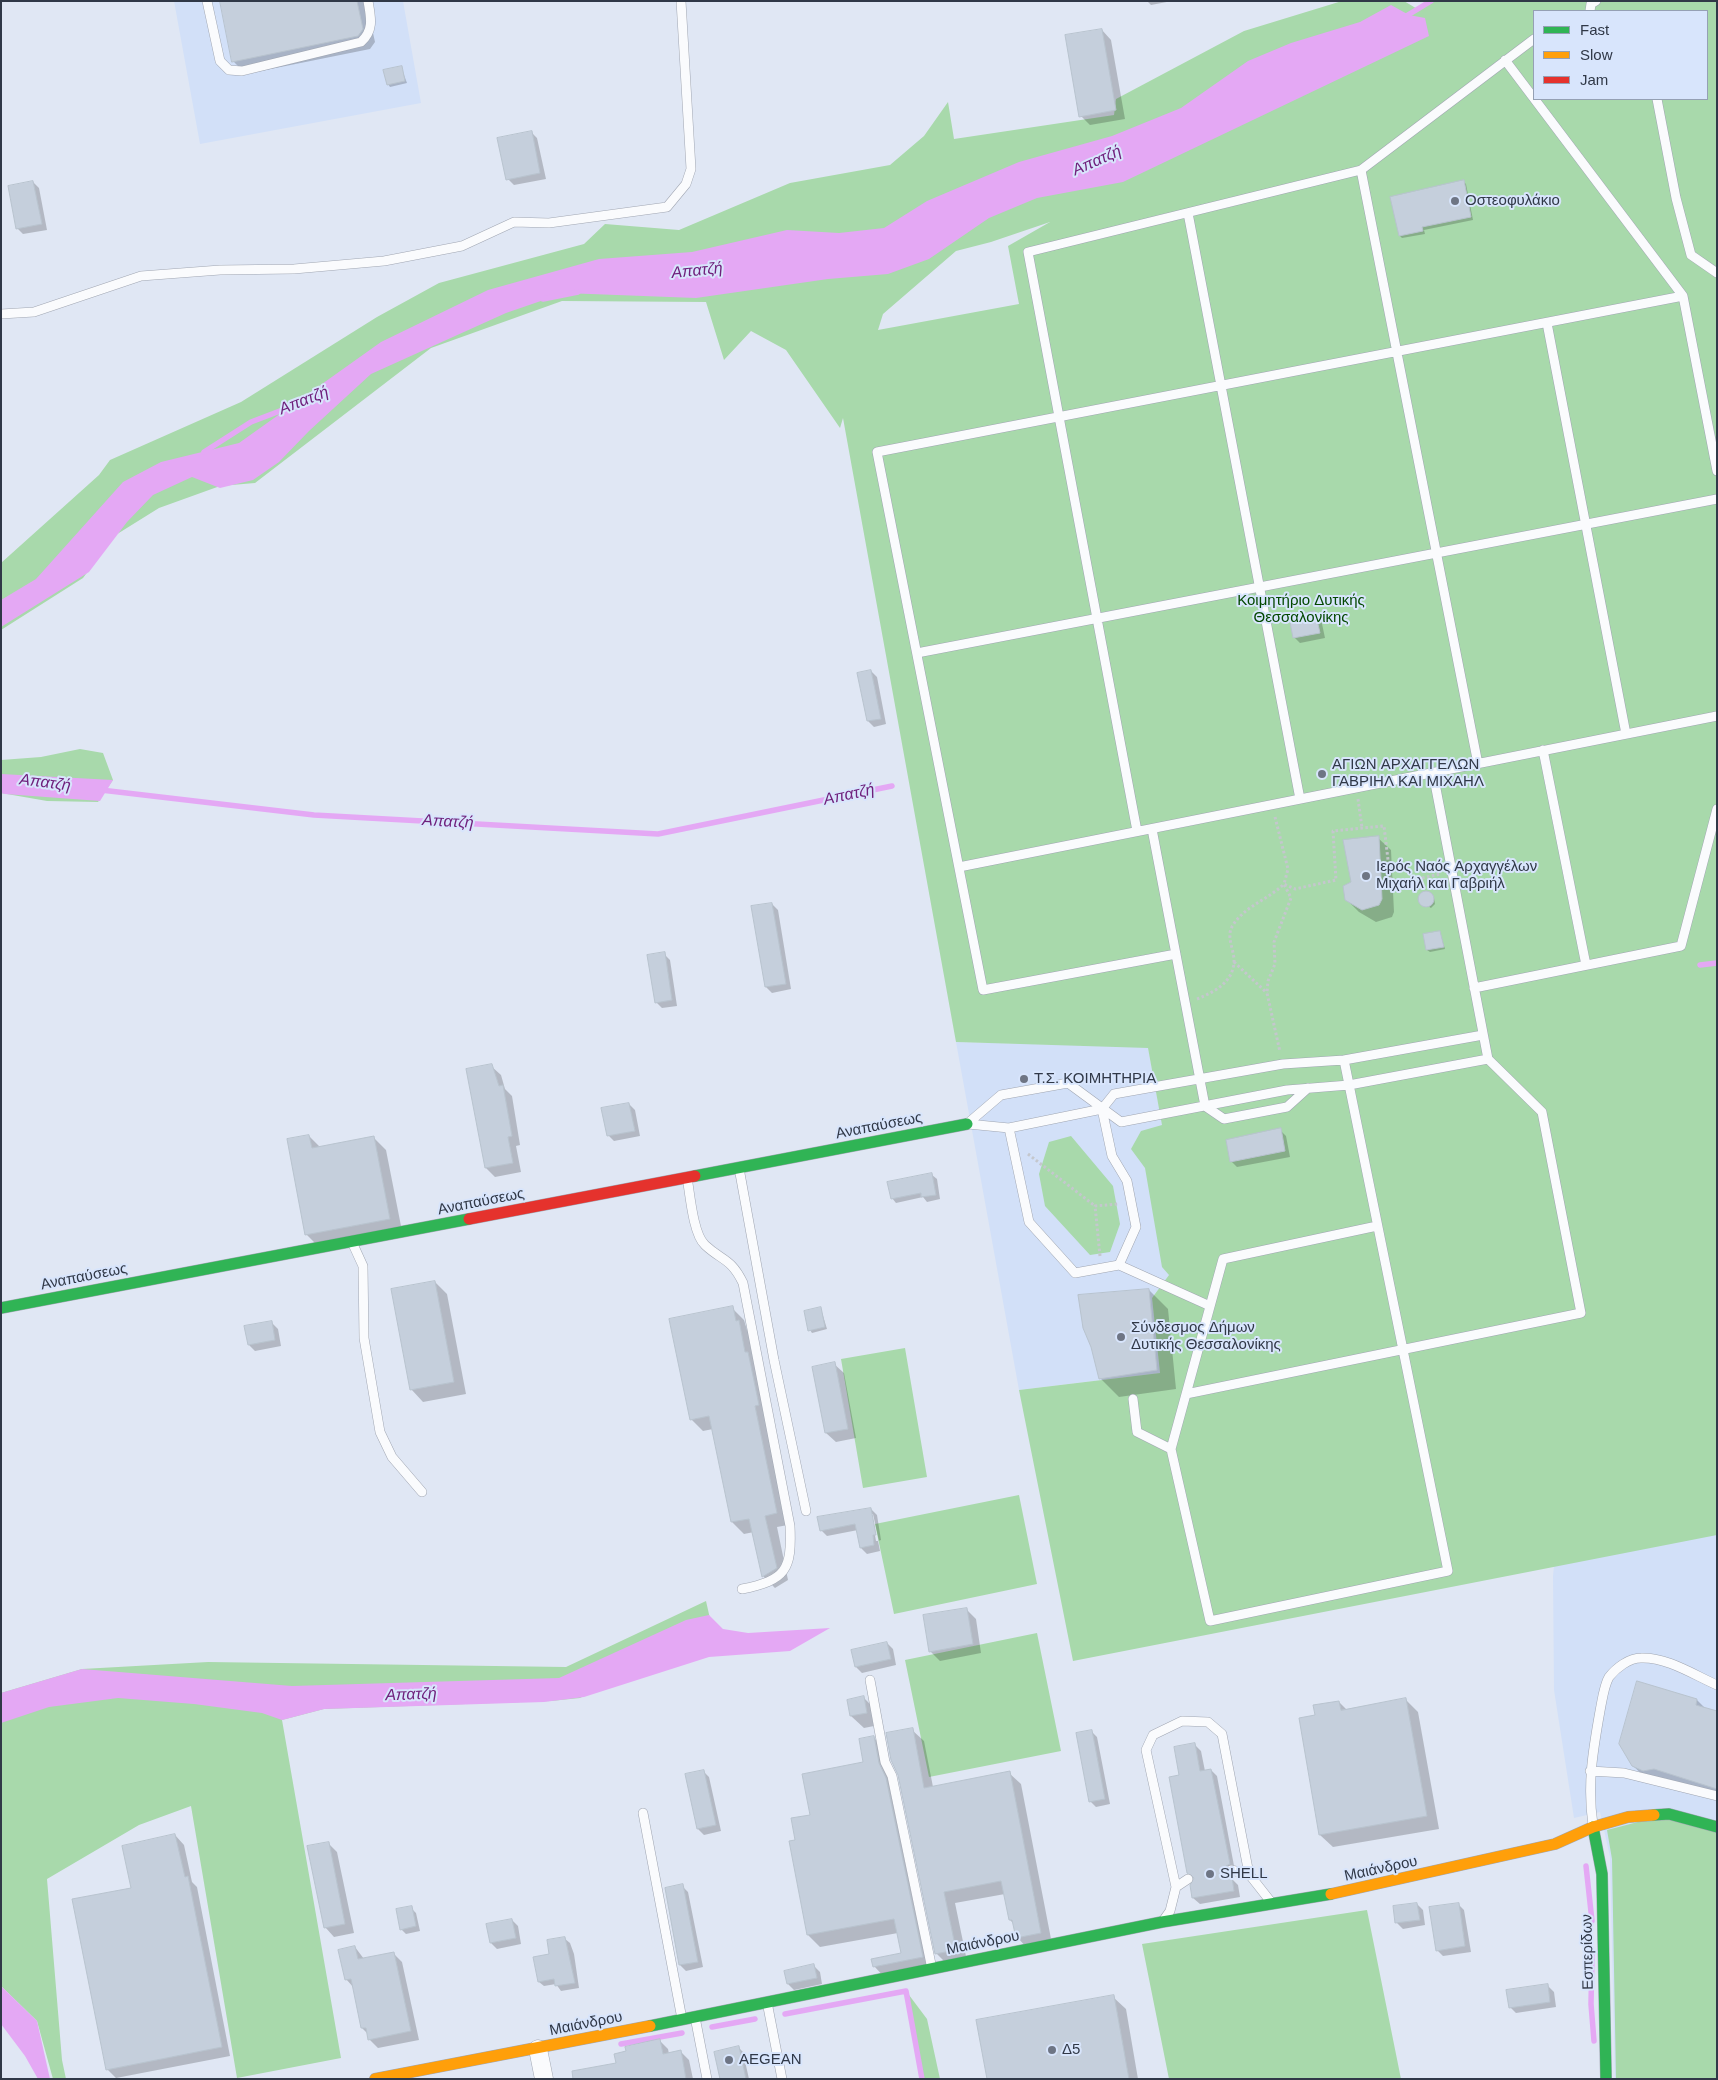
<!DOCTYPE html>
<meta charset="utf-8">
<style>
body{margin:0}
#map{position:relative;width:1718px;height:2080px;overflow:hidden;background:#e0e7f4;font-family:Helvetica,sans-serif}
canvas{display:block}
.frame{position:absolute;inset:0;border:2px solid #303847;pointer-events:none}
.legend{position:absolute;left:1533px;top:10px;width:175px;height:90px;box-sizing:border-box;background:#d8e5fc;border:1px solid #95a0b4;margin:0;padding:6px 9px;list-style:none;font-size:15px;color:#303847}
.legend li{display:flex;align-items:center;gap:10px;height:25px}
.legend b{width:25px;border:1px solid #95a0b4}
</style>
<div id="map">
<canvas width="1718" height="2080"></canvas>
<div class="frame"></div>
<ul class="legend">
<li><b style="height:6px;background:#30b455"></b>Fast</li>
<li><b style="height:6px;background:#ff9f0a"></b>Slow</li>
<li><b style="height:6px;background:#e5322d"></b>Jam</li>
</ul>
</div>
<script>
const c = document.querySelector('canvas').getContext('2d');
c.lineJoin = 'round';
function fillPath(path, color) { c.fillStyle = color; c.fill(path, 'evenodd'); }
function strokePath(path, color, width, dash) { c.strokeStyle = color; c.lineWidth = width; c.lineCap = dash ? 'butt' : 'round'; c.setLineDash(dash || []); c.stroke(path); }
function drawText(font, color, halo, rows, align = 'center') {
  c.font = font + ' Helvetica,sans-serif'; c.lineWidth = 4; c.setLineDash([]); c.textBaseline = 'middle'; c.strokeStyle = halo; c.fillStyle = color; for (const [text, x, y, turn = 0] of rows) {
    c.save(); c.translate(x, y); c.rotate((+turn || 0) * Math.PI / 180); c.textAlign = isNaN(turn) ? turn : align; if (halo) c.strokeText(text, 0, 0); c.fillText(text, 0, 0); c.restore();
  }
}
const built = new Path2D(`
 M174,1H403L421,103L200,144Z
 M1717,874V2079H1615L1610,1857L1600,1812L1574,1818L1554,1690L1553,1576L1570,1401Z
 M956,1042L1148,1047L1186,1253L1152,1298L1160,1373L1019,1390Z`);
const green = new Path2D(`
 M1342,1H1404L1419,10L1434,1H1717V1535L1073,1661L1019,1390L1160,1373L1152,1298L1169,1275L1162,1267L1145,1168L1131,1149L1141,1131L1162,1125L1148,1048L956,1042L843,418L840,428L786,350L751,331L724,360L706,302L562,301L431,348L255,483L220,486L159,508L114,536L83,578L1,630V563L99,475L110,460L241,402L377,317L439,283L584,244L605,224L679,230L790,183L890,165L924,136L948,102L954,139L1114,115L1116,99L1244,31ZM1534,11H1707V99H1534ZM1050,222L1008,246L1019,304L878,330L883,314L956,251L991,242Z
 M80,749L103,753L113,780L98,802L47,801L1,793V760L41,757Z
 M1071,1136L1113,1186L1120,1224L1110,1252L1090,1255L1045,1206L1039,1174L1049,1142Z
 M905,1348L927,1477L863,1488L841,1359Z
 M1019,1495L1037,1584L894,1614L875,1524Z
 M706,1601L713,1632L580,1698L551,1701L324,1709L282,1720L341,2058L237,2078L191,1806L139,1825L47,1879L62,2060L66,2079H53L37,2021L1,1986V1693L82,1669L208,1662L566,1667Z
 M1037,1633L1061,1751L929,1777L905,1660Z
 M1669,1814L1717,1828V2079H1616L1612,1859L1607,1830Z
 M1367,1910L1401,2079H1169L1142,1944Z
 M906,1991L927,2019L940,2079H923Z`);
const water = new Path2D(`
 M1391,5L1409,15L1425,18L1429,36L1123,182L1037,198L989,218L929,259L888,274L828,279L696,298L564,293L506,313L371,374L309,431L279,462L253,480L220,488L192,477L153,495L127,522L89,572L1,627V600L36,579L123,482L161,462L239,443L381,342L488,290L599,259L692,252L787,230L839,233L884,228L927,201L1019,162L1112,136L1181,108L1248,61L1291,43L1360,22Z
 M1,774L113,780L100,801L5,794L1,793Z
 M709,1615L723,1629L748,1633L830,1628L790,1651L709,1657L584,1697L544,1702L324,1709L282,1720L262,1713L194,1704L118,1698L49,1707L1,1723V1693L82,1669L292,1686L559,1678L686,1620Z
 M1,1986L37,2021L50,2079H38L25,2056L1,2024Z`);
const shadow = new Path2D(`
 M221,1H366L375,42L370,49L246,74L234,62Z
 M1147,1H1172L1151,5Z
 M1102,30L1111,40L1125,119L1090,125L1081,116Z
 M401,67L407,83L390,87L388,84Z
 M531,132L537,138L546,179L514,185L508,179Z
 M1463,181L1466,184L1473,220L1424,230L1425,234L1402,238L1400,236Z
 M33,182L39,188L47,230L23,234L17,228Z
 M1315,613L1321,619L1325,638L1300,643L1294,637Z
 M871,671L877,677L886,724L874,727L868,721Z
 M1378,838L1391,850L1394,912L1392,917L1376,922L1359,912L1346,899L1352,883Z
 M1423,893H1429L1434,898L1435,904L1431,908L1420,901L1419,896Z
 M772,904L778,910L791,989L772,993L766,987Z
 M1440,932L1445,949L1430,952L1427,950Z
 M664,954L670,960L677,1006L662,1008L656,1002Z
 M491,1066L501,1075L505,1089L512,1096L520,1145L516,1146L521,1172L495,1177L486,1168Z
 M629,1104L635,1110L640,1136L614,1141L608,1135Z
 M1280,1130L1286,1136L1290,1157L1237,1167L1231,1161Z
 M309,1136L320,1147L373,1137L386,1150L402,1231L319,1247L306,1234Z
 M932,1175L937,1179L940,1199L927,1202L923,1197L896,1203L892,1198Z
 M435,1282L447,1294L466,1394L423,1402L411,1389Z
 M1149,1290L1168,1309L1176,1389L1119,1397L1100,1378Z
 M732,1308L744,1320L747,1330L751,1334L788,1525L777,1527L788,1580L775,1588L763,1576L754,1532L744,1534L732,1522L713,1429L703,1431L691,1419Z
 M821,1309L827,1329L812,1333L810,1330Z
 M272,1323L278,1329L281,1346L255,1351L249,1345Z
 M834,1364L844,1373L856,1438L836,1442L826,1433L814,1368Z
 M871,1509L877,1515L881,1540L878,1541L880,1551L867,1554L861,1548L858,1530L827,1536L821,1530ZM871,1514H873L879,1541H876Z
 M966,1609L976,1619L981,1653L940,1661L930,1651Z
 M887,1643L893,1649L896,1665L862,1673L856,1667Z
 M864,1698L876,1710L879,1725L864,1728L851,1716L848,1701Z
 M1406,1700L1418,1712L1439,1829L1333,1847L1320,1835L1317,1716L1339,1702L1347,1710Z
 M1697,1700L1706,1709L1717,1712V1795L1664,1778L1653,1780L1643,1775L1633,1766Z
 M912,1730L924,1741L933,1787L1009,1773L1021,1784L1052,1944L1028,1949L1017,1937L1014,1924L1010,1920L1005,1894L955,1903L967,1961L948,1965L936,1953Z
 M1091,1731L1097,1737L1110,1804L1096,1807L1090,1801Z
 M873,1737L886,1750L935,1969L886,1979L874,1966L902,1954L898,1933L820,1947L808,1935L797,1841L811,1816L865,1763Z
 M1194,1744L1201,1751L1205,1771L1211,1770L1217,1776L1235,1871L1231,1878L1238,1885L1240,1897L1200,1904L1193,1898L1195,1879L1180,1776Z
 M703,1771L709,1777L721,1831L704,1835L698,1829Z
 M175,1835L184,1845L192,1882L197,1887L230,2056L116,2078L107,2069L132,1888Z
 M328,1843L337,1852L354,1933L334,1937L325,1927Z
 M682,1886L688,1892L703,1967L686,1971L680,1965Z
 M1417,1904L1423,1910L1425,1925L1403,1929L1397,1923Z
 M1458,1904L1464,1910L1471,1952L1443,1956L1437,1950Z
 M411,1908L416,1913L420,1931L406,1934L401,1929Z
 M512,1920L518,1926L521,1944L497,1949L491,1943Z
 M565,1939L570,1943L574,1954L579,1988L561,1991L556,1984L544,1986L539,1982L550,1955Z
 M355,1947L364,1959L393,1953L402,1962L419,2040L378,2048L369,2039L368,2034L362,2028L354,1988L346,1979Z
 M814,1966L820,1972L822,1984L794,1990L788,1984Z
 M1548,1986L1554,1992L1556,2007L1516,2013L1510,2007Z
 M1113,1997L1126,2009L1138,2079H988Z
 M660,2041L668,2049L669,2054L680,2051L689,2060L693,2079H574L617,2064Z
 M738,2047L743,2052L749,2079H733Z`);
const stream = new Path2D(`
 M1403,18L1431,1
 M543,299L578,292
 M204,452L251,422L293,406
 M101,790L314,815L658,834L892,786
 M1700,965L1717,963
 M1586,1866L1592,1921
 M1592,1955L1591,2004L1594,2041
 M785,2014L906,1991L922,2079
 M712,2027L755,2019
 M621,2044L682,2033`);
const building = new Path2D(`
 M220,1H357L363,29L358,36L232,62Z
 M1102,29L1116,110L1079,117L1065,35Z
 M402,66L405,81L387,85L383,70Z
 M532,131L540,173L506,180L497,138Z
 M1464,180L1471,217L1422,227L1423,231L1399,236L1390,197Z
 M33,181L42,224L16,229L8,186Z
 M1315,611L1320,633L1293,638L1289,617Z
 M871,670L881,719L867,721L857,673Z
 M1379,836L1382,899L1379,905L1362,910L1345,900L1343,886L1351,882L1343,840Z
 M1418 899a8 8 0 1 1 16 0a8 8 0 1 1-16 0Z
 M772,903L786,984L765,987L751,906Z
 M1440,931L1444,947L1426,950L1423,934Z
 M665,952L672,1000L655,1003L647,955Z
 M492,1064L499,1086L503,1085L512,1136L508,1137L513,1163L485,1168L466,1069Z
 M629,1103L635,1131L607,1136L601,1108Z
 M1281,1128L1285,1151L1230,1162L1226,1140Z
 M309,1135L312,1148L374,1136L390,1219L305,1235L287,1139Z
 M932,1173L936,1195L921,1197V1193L891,1199L887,1182Z
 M435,1281L454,1382L410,1390L391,1289Z
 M1149,1289L1157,1370L1099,1379L1091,1347L1083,1328L1078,1295Z
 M733,1306L736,1321L739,1320L745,1352H748L759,1405L755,1406L777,1513L765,1516L777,1568L762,1577L749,1519L731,1522L709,1416L690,1420L669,1319Z
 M821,1307L825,1327L808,1331L804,1311Z
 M272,1321L275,1340L248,1345L244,1326Z
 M835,1362L848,1429L825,1433L812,1367Z
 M871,1508L876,1535H873L874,1545L860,1548L855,1524L820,1531L817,1517Z
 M967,1608L973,1644L929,1652L923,1615Z
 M887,1642L891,1659L855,1667L851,1650Z
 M1637,1681L1697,1699L1696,1705L1717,1711V1789L1654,1769L1643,1771L1632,1766L1619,1744Z
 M864,1696L867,1713L850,1716L847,1700Z
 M1406,1698L1427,1816L1319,1835L1299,1718L1315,1715L1313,1705L1339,1701L1341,1710Z
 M913,1728L924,1788L1010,1771L1041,1933L1016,1938L1012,1920H1009L1001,1881L944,1892L956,1950L935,1954L898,1775L891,1760L886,1733Z
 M1092,1730L1105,1799L1089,1802L1076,1733Z
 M874,1736L879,1763L886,1778L923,1957L873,1967L871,1959L901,1953L894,1919L807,1935L789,1841L795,1840L791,1818L810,1815L802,1774L863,1762L859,1739Z
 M1195,1743L1200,1771L1211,1769L1230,1864L1226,1866L1225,1871L1232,1877L1234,1891L1192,1898L1190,1885L1194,1878L1187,1873L1169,1777L1179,1775L1174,1747Z
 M704,1770L716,1825L697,1829L685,1774Z
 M175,1834L185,1877L188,1876L222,2047L106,2070L72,1899L131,1888L122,1846Z
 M329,1842L345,1924L324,1928L307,1846Z
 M683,1884L698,1962L679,1965L665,1888Z
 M1417,1903L1420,1920L1395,1923L1393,1906Z
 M1459,1903L1465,1946L1436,1951L1429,1907Z
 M412,1906L416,1926L400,1930L396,1909Z
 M512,1919L516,1938L490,1943L486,1924Z
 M565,1937L575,1983L555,1986L554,1979L538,1982L533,1957L549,1954L547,1940Z
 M355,1946L358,1959L394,1952L411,2031L368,2040L366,2028H361L351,1979L345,1980L338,1950Z
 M814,1964L817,1978L787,1984L784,1971Z
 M1548,1984L1550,2002L1509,2008L1506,1990Z
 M1114,1995L1129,2079H987L976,2020Z
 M660,2039L663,2054L681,2050L686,2079H573L572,2071L616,2063L614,2054L626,2051L625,2047Z
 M739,2046L746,2079H720L714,2052Z`);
const path = new Path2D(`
 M1358,799L1362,828
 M1275,817L1288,869L1284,884L1291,898L1274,942L1275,964L1268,981L1267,993L1280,1052
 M1234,962L1267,993
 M1197,999C1214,992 1232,983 1234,963C1235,950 1225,937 1233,925C1245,906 1269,899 1284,884L1295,889L1336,880L1333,831L1384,826L1391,885L1440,874
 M1028,1154L1095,1206
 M1100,1256L1095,1206L1118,1204`);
const lane = new Path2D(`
 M207,1L220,61L229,70L242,71L361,42C374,30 371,18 368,1
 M1590,11L1591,4L1596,1
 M1505,60L1683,296L1717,471
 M1657,99L1676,198L1691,255L1717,273
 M1361,170L1478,764
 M1188,213L1300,799
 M1,314L34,312L141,276L220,270L294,269L384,261L462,246L514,222L549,223L667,207L686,184L691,169L681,1
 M1547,323L1626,734
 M917,653L1717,499
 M1543,750L1586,965
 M1152,829L1205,1106L1224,1119L1287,1107L1308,1088
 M1137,831L1028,252L1361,170L1534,39
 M959,867L1717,716
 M1176,954L983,990L877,452L1683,296
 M1474,988L1681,946L1717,809
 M1344,1060C1379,1230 1413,1401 1448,1571L1210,1621L1171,1449L1223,1259L1377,1226
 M967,1124L1001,1095L1068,1083L1121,1122L1287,1090L1349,1085L1488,1059
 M968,1124L1009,1128L1102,1109L1114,1094L1283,1064L1344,1060L1483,1035
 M1009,1128L1029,1222L1075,1273L1119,1265L1136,1227L1127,1181L1112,1156L1102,1109
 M739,1168L774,1360L806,1511
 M687,1177C690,1194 693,1234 705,1245C722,1261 731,1258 743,1283L790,1526C792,1570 786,1580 742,1589
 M352,1242L363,1266L364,1338L380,1432L392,1457L422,1492
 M1119,1265L1210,1306
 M1186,1394L1581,1313L1542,1112L1488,1059L1433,773
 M1133,1399L1137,1432L1171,1449
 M870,1680L885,1762L892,1776L932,1969
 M1590,1771L1624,1773L1717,1796
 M643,1813L682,2019
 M1593,1825C1587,1785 1593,1750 1600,1711C1602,1701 1604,1685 1609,1677C1616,1668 1629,1658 1641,1658C1667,1657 1694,1675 1717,1685
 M1231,1870L1249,1874
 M1176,1887L1188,1879
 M1165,1918L1170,1911L1176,1887L1146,1750L1153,1735L1182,1721L1208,1722L1222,1734L1249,1874L1271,1902
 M767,2002L782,2079
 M695,2017L707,2079`);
const street = new Path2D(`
 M538,2049L544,2079`);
const fast = new Path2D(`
 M695,1176L967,1124
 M1,1308L469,1219
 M1654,1815L1669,1814L1717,1827
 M1593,1827L1602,1874L1606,2079
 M650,2026L1162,1922L1331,1894`);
const slow = new Path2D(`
 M1331,1894L1555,1844L1593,1827L1628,1817L1654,1815
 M375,2079L650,2026`);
const jam = new Path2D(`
 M469,1219L695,1176`);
const markers = [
 [1455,201,5,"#6e7584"],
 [1322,774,5,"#6e7584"],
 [1366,876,5,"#6e7584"],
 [1024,1079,5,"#6e7584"],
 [1121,1337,5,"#6e7584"],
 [1210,1874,5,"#6e7584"],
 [1052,2050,5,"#6e7584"],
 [729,2060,5,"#6e7584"]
];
const poiNames = [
 ["Οστεοφυλάκιο",1465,201],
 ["ΑΓΙΩΝ ΑΡΧΑΓΓΕΛΩΝ",1332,765],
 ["ΓΑΒΡΙΗΛ ΚΑΙ ΜΙΧΑΗΛ",1332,782],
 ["Ιερός Ναός Αρχαγγέλων",1376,867],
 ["Μιχαήλ και Γαβριήλ",1376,884],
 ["Τ.Σ. ΚΟΙΜΗΤΗΡΙΑ",1034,1079],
 ["Σύνδεσμος Δήμων",1131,1328],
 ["Δυτικής Θεσσαλονίκης",1131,1345],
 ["SHELL",1220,1874],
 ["Δ5",1062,2050],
 ["AEGEAN",739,2060]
];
const parkNames = [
 ["Κοιμητήριο Δυτικής",1301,601],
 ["Θεσσαλονίκης",1301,618]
];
const streetNames = [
 ["Αναπαύσεως",879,1126,-11],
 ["Αναπαύσεως",481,1202,-11],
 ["Αναπαύσεως",84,1277,-11],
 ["Μαιάνδρου",1381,1869,-12],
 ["Μαιάνδρου",983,1943,-11],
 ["Εσπερίδων",1588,1952,-91],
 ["Μαιάνδρου",586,2024,-11]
];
const waterNames = [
 ["Απατζή",1097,161,-24],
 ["Απατζή",697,271,-6],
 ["Απατζή",304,401,-21],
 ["Απατζή",45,783,7],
 ["Απατζή",849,795,-12],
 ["Απατζή",448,822,3],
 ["Απατζή",411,1695,-2]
];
fillPath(built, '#d2e0f8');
fillPath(green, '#a8d9ab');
fillPath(water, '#e4a8f4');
fillPath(shadow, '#0003');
strokePath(stream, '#e4a8f4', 5.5);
fillPath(building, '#c5cfdc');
strokePath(building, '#b8c3ce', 1);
strokePath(lane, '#a0a6b2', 10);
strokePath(street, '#a0a6b2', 19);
strokePath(fast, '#a0a6b2', 12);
strokePath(slow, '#a0a6b2', 12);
strokePath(jam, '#a0a6b2', 12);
strokePath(path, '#c4c7cd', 3, [2.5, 2.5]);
strokePath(lane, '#fafbfd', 9);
strokePath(street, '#fafbfd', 18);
strokePath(fast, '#30b455', 11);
strokePath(slow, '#ff9f0a', 11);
strokePath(jam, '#e5322d', 11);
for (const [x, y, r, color] of markers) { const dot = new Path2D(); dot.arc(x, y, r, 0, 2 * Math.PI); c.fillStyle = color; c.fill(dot); strokePath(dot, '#d8e5fc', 2); }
drawText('15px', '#303847', '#d8e5fc', poiNames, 'left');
drawText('15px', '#034800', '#d8e5fc', parkNames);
drawText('15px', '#303847', '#d8e5fc', streetNames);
drawText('italic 16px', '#6f207c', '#d8e5fc', waterNames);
</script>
